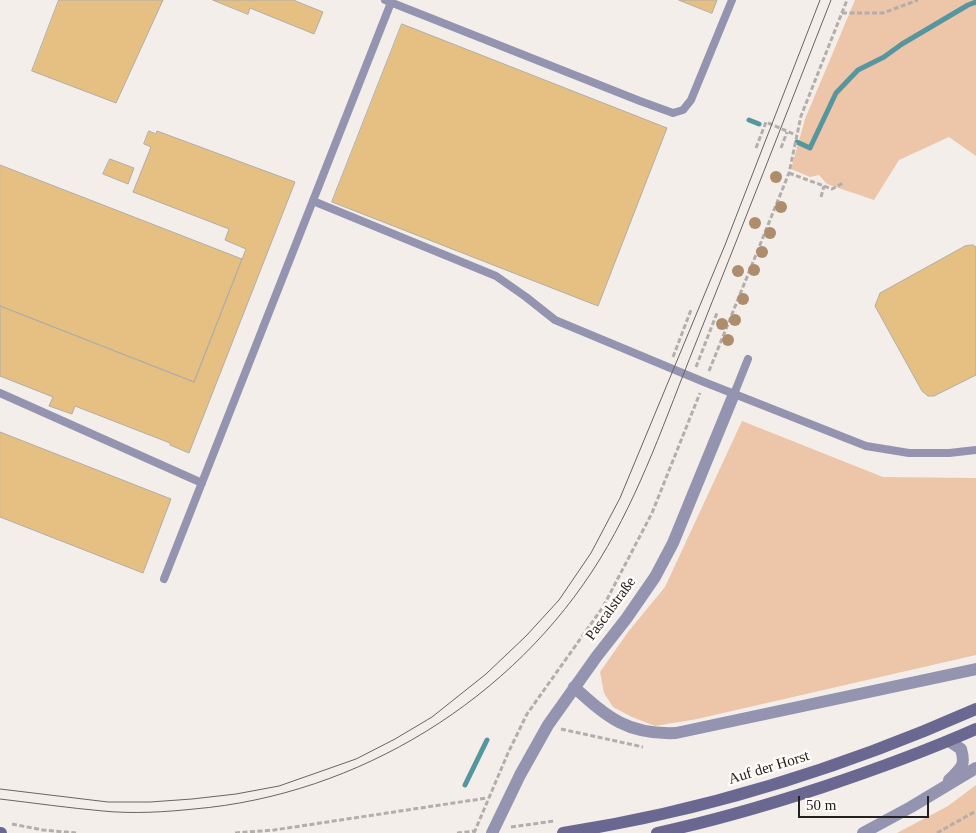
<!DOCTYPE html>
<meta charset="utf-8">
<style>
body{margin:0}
#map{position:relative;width:976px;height:833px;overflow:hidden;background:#f4eeea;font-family:Georgia,serif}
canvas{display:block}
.scale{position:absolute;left:798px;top:796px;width:131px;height:22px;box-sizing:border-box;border:2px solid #232120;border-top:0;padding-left:6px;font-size:15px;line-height:18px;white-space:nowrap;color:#232120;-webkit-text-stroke:4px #fffcf9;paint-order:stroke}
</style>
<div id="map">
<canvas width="976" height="833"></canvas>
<div class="scale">50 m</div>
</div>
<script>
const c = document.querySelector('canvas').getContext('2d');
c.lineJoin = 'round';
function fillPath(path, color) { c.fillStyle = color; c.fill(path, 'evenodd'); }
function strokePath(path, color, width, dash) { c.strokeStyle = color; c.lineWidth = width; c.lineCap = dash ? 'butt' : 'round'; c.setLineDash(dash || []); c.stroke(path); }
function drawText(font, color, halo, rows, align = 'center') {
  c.font = font + ' Georgia,serif'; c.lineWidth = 5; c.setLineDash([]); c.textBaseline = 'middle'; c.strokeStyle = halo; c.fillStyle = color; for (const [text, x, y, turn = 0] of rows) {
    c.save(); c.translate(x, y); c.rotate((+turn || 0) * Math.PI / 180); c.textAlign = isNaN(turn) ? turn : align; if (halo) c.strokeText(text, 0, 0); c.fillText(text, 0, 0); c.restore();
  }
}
const green = new Path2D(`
 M855,0H976V156L949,137L899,160L874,200L827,184L819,175L810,177L791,169L805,119Z
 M742,421L883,477L976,478V655L697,719L655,726L632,717L613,707L604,693L600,672L628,632L665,587Z
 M976,785V833H897L948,806Z`);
const stream = new Path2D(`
 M749,120L759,124
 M797,142L810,148L836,93L858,70L884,57L902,44L968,5L976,2
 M465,785L487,740`);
const building = new Path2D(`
 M59,0H163L116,103L32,71Z
 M213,0H293L323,12L314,34L250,8L248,14Z
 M679,0H717L712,13Z
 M402,24L667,128L598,306L332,202Z
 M149,131L156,134L157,131L295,182L189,453L170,445V443L75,406L72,414L49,406L53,397L0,376V306L194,382L246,249L225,240L229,229L133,192L151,147L144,144Z
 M110,159L134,168L128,184L103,174Z
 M0,165L242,259L194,382L0,306Z
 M973,245L976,247V375L934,396H928L922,391L875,306L880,293L965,246Z
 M0,432L171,499L143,573L0,517Z`);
const path = new Path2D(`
 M842,13H883L918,0
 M756,148L766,122L796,135
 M781,148L787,132
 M789,173L832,189L843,183
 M821,197L824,186
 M673,357L691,310
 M696,367L717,313
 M709,371L789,173L801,116L847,0
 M561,729L643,747
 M12,824L43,830L76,833
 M511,827L554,821
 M235,833L274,830L487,798
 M457,833L475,831
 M474,833L508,753L527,714L603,607L652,513L700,393
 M937,833L976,811`);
const lane = new Path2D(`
 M385,0L640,101L673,113L683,110L691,100L732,0
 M313,201L496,276L526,297L555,320L704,382L866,446L909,453H949L976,450
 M0,393L202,483
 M734,394L748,359
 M164,579L392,0`);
const street = new Path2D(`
 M574,687C608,718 628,735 676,733L976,669
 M949,741L961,749C966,766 961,768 949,780
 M492,833L520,775L548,725L597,656L626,619L655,577L673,543L734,394
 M863,833L911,807L976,768`);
const secondary = new Path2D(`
 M0,833H1
 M563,833C705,811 845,767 976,709
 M657,833C713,821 768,805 823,787C874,770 926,751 976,729`);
const tram = new Path2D(`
 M0,789L108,802H150L192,799L236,794L279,786L356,759L395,739L432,717L486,674L526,636L559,600L591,553L620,498L725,245L820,0
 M0,799C34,803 69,808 103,811C133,814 165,812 194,809C358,795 514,699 600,559C641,492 666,417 695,345C741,230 786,115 831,0`);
const trees = [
 [776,177],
 [781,207],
 [755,223],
 [770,233],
 [762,252],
 [754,270],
 [738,271],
 [743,299],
 [735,320],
 [722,324],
 [728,340]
];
const streetNames = [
 ["Pascalstraße",611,609,-54],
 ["Auf der Horst",769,768,-17]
];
fillPath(green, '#edc5a8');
strokePath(stream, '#56979f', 5);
fillPath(building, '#e6c082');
strokePath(building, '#b0ada7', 1);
strokePath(path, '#b3aeab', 3, [5, 2.5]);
strokePath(lane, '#9494b0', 8);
strokePath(street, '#9494b0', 12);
strokePath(secondary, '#6a6890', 12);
strokePath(tram, '#686462', 1);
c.fillStyle = '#ae8d6d';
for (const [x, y] of trees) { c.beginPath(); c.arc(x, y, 6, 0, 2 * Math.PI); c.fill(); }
drawText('15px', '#232120', '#fffcf9', streetNames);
</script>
